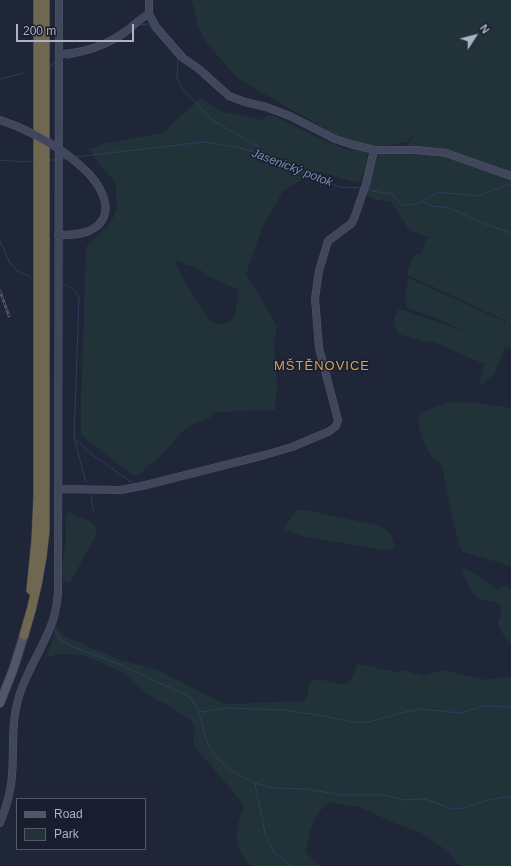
<!DOCTYPE html>
<meta charset="utf-8">
<style>
body{margin:0}
#map{position:relative;width:511px;height:866px;overflow:hidden;background:#1f2638;font-family:Arial,sans-serif}
canvas{display:block}
.legend{position:absolute;left:16px;top:798px;width:130px;height:52px;box-sizing:border-box;background:#181e2d;border:1px solid #54596a;margin:0;padding:5px 7px;list-style:none;font-size:12px;color:#adb2c5}
.legend li{display:flex;align-items:center;gap:8px;height:20px}
.legend b{width:20px;border:1px solid #54596a}
.north{position:absolute;left:455px;top:16px;width:40px;height:40px;-webkit-text-stroke:3px #181e2d;paint-order:stroke;rotate:54deg;font-size:11px;font-weight:700;line-height:16px;text-align:center;color:#adb2c5}
.north::after{content:'';display:block;margin:auto;width:14px;height:18px;background:#adb2c5;clip-path:polygon(50% 0,100% 100%,50% 72%,0 100%)}
.scale{position:absolute;left:16px;top:24px;width:118px;height:18px;box-sizing:border-box;border:2px solid #adb2c5;border-top:0;padding-left:5px;font-size:12px;line-height:14px;white-space:nowrap;color:#adb2c5;-webkit-text-stroke:3px #181e2d;paint-order:stroke}
</style>
<div id="map">
<canvas width="511" height="866"></canvas>
<ul class="legend">
<li><b style="height:5px;background:#505769"></b>Road</li>
<li><b style="height:11px;background:#213339"></b>Park</li>
</ul>
<div class="north">N</div>
<div class="scale">200 m</div>
</div>
<script>
const c = document.querySelector('canvas').getContext('2d');
c.lineJoin = 'round';
function fillPath(path, color) { c.fillStyle = color; c.fill(path, 'evenodd'); }
function strokePath(path, color, width, dash) { c.strokeStyle = color; c.lineWidth = width; c.lineCap = dash ? 'butt' : 'round'; c.setLineDash(dash || []); c.stroke(path); }
function drawText(font, color, halo, rows, align = 'center') {
  c.font = font + ' Arial,sans-serif'; c.lineWidth = 3; c.setLineDash([]); c.textBaseline = 'middle'; c.strokeStyle = halo; c.fillStyle = color; for (const [text, x, y, turn = 0] of rows) {
    c.save(); c.translate(x, y); c.rotate((+turn || 0) * Math.PI / 180); c.textAlign = isNaN(turn) ? turn : align; if (halo) c.strokeText(text, 0, 0); c.fillText(text, 0, 0); c.restore();
  }
}
const green = new Path2D(`
 M192,0H511V172L453,152L406,146L410,142L414,132L407,142L385,146L369,145L342,139L239,79L208,45L199,29Z
 M200,98L223,112L261,120L269,115L274,116L310,134L344,149L365,152L367,154C367,163 364,176 358,183L316,171L283,191L263,226L246,274L272,317L277,328L274,342L277,386L275,410L214,412L210,418C183,425 183,432 166,450C158,459 148,465 140,474L137,475H132L81,435V404L86,247L108,226L114,216L117,207L115,182L99,164L89,149L106,143L163,133ZM176,260L186,265L196,267L210,277L234,288L239,289L235,314L230,322L220,324L210,321L187,286L178,268Z
 M380,153H403L451,158L511,179V349L505,346L495,373L478,388L485,362L482,363L475,360L431,341L427,343L399,334C392,326 393,317 399,309L464,331L436,318L406,307L407,299L405,298L408,278L503,321L505,323L506,321L408,275C408,268 412,260 416,254L421,255L425,241L429,237L410,231L391,202L376,200L366,195V192L376,156Z
 M447,402L478,403L511,408V566L463,552L460,547L452,518L442,467L438,460L432,457L424,444L418,423L419,416L424,412Z
 M297,510L312,511L379,526L390,533L395,546L393,549L385,550L307,537L283,530Z
 M69,511C78,520 96,516 97,533L70,583L63,581L62,569L66,538L65,516Z
 M463,567L474,573L497,589L504,586L511,589V643C504,639 501,630 498,623L501,615V605C493,600 483,601 477,597C470,592 466,580 462,572Z
 M56,626L62,634L75,641L120,660L158,670L223,703L231,704L304,701L307,698L310,682L318,679L339,684H347L352,680L357,664L397,672L403,670L423,676L442,670L487,680L502,677L511,678V866H462L458,864L449,852L421,833L394,823L360,807L329,802C315,812 307,836 306,853L320,866H251C238,853 233,838 239,821C241,811 246,812 241,801L195,747L193,742L195,728L192,721L167,705L147,694L122,672L83,655L59,654L47,657Z`);
const stream = new Path2D(`
 M106,47L125,37L139,25L148,24L178,59L177,78L181,87L212,120L259,147L266,156
 M66,59L78,56
 M51,65L55,63
 M0,79L23,73
 M75,157L204,142L237,147L253,152L340,187L361,188
 M62,159H66
 M0,160L23,162L33,161
 M50,160H56
 M368,190L384,193H391L402,205C417,206 425,201 437,192L477,196L507,185H511
 M424,202L432,206L450,208L477,221L511,233
 M0,241L10,263L17,271L31,277
 M63,284C71,287 77,290 79,299L74,438L86,482
 M75,439L94,456L134,484
 M91,497L94,513
 M55,629L56,633L60,639L71,646L119,664L190,697L198,710L207,742L214,755L230,770L255,783L265,833L273,851L291,866
 M198,710L203,712L226,708L284,710L325,716L351,722H369L405,712L421,709L460,713L485,706L511,707
 M255,783L273,788L306,789L341,795H383L404,800L425,799L452,809L463,808L481,802L503,797H511`);
const secondary = new Path2D(`
 M149,0V14L156,27L183,58L199,69L229,96L245,102L266,107L290,116L335,139L350,144L374,150H416L446,153L511,176
 M59,54C83,54 110,44 129,29C136,23 141,18 149,14
 M0,120L16,126
 M58,235C69,235 80,235 89,231C116,218 105,192 90,175
 M58,489L121,490L142,486L265,455L292,447L330,431L336,426L338,420L319,348L315,298L319,271L328,241L352,223L355,216L366,184L374,150
 M0,823C6,808 11,792 12,776C14,751 11,725 18,700C25,674 40,653 50,628C55,617 57,605 58,593L59,0`);
const primary = new Path2D(`
 M0,703L13,670L24,635`);
const highway = new Path2D(`
 M31,590L36,540L38,495V0
 M24,635C35,600 42,567 45,531V0`);
const rail = new Path2D(`
 M0,291L9,316`);
const secondaryBridge = new Path2D(`
 M16,126C44,138 69,153 90,175`);
const waterNames = [
 ["Jasenický potok",292,168,21]
];
const quarterNames = [
 ["MŠTĚNOVICE",322,366]
];
fillPath(green, '#213339');
strokePath(stream, '#303c5e', 1);
strokePath(secondary, '#505566', 8);
strokePath(primary, '#3c4152', 10);
strokePath(highway, '#3a4050', 10);
strokePath(secondary, '#40465c', 7);
strokePath(primary, '#505769', 8);
strokePath(highway, '#6f674f', 9);
strokePath(rail, '#545b70', 2.5);
strokePath(rail, '#181e2d', 1, [3]);
strokePath(secondaryBridge, '#505566', 8, []);
strokePath(secondaryBridge, '#40465c', 7);
drawText('italic 12px', '#7a8bb3', '#181e2d', waterNames);
c.letterSpacing = '1px';
drawText('13px', '#d8a255', '#181e2d', quarterNames);
c.letterSpacing = '0px';
</script>
